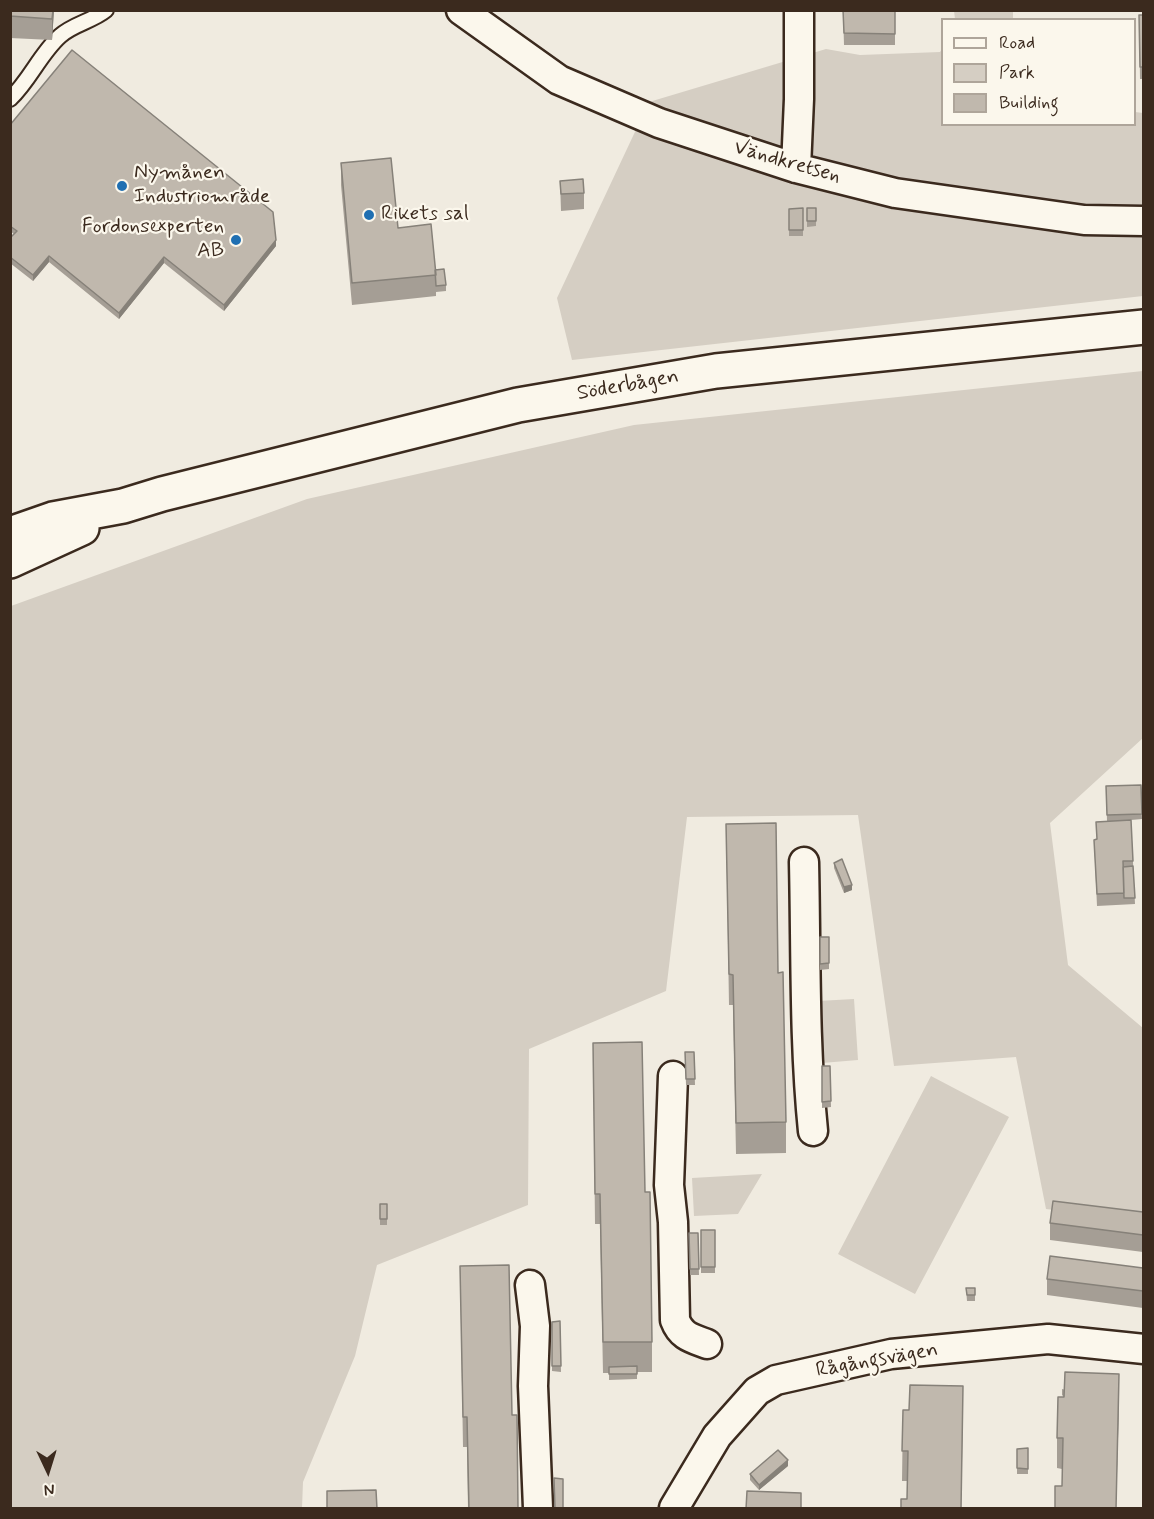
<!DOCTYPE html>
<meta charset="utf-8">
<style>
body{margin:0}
#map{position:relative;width:1154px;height:1519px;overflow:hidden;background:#f0ebe0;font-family:Mynerve,sans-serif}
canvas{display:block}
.frame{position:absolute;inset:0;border:12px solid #3b2a1e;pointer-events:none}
.legend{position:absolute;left:941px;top:18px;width:195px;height:108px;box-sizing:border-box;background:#fbf7ec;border:2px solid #aea59a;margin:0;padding:8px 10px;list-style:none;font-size:18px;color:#3b2a1e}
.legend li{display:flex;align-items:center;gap:12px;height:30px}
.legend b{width:30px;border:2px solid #aea59a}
.north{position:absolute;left:18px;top:1441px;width:60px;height:60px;-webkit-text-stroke:4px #fbf7ec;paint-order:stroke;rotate:176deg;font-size:16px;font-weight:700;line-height:24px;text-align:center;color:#3b2a1e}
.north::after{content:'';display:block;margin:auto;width:21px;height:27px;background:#3b2a1e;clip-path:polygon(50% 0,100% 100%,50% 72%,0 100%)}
</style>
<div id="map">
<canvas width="1154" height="1519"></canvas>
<div class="frame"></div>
<ul class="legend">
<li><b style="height:8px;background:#fbf7ec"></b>Road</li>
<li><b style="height:16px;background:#d5cec3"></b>Park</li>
<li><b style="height:16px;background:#c0b8ad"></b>Building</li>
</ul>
<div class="north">N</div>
</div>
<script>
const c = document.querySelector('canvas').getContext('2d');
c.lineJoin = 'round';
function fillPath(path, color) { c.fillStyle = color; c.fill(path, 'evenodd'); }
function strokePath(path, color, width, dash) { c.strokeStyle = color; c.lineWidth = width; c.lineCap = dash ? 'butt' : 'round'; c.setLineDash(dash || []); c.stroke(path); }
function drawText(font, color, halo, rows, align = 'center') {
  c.font = font + ' Mynerve,sans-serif'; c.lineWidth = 4.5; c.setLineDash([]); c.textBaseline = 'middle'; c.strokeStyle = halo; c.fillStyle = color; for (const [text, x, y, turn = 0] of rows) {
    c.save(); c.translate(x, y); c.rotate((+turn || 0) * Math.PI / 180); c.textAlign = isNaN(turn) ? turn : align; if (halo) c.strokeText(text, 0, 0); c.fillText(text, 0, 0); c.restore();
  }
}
const green = new Path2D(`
 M954,11H1013V19H955Z
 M826,49L860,55L940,52L942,49V124H1134L1135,112L1143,113V296L572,360L557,298L649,102Z
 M1143,371V738L1050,823L1068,965L1143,1028V1221L1046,1209L1016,1057L894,1066L858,815L687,817L666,991L529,1049L528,1205L377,1265L355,1356L303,1482L302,1508H11V606L307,499L634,425Z
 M854,999L858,1060L822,1063L818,1001Z
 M931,1076L1009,1117L915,1294L838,1254Z
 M762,1174L738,1214L694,1216L692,1178Z`);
const service = new Path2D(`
 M10,99C30,80 40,54 60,36C73,24 93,21 106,10`);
const minor = new Path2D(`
 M461,10L559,80L659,123L796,168L895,193L1084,220L1144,221
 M796,168L799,99V10
 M804,862C806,952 804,1042 813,1131
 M673,1076L669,1185L673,1222L675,1320C681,1336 691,1338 707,1344
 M530,1285L535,1326L533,1386L538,1508
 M674,1508L717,1436L757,1391L776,1380L891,1354L1048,1339L1144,1349`);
const tertiary = new Path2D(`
 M10,534L53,519L123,506L162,494L518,405L716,371L1144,327
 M10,561L82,528`);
const wall = new Path2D(`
 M10,10H54L52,40L10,38Z
 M843,10H895V45H844Z
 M1139,15H1143V79H1140Z
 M10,125L276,246L224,311L164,263L119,319L49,262L33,281L10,263V238L14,234L10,231Z
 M341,163L435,270L446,285V291L436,292V296L352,305L341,185Z
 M560,181L584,193V209L561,211Z
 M803,208V236H789V209Z
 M807,208H816V226L807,227Z
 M1141,785L1142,819L1131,820L1135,904L1097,906L1094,840L1097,839L1096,822L1107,821L1106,786Z
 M726,824L778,973L786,1122V1153L736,1154L733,1005H729Z
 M834,863L852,890L844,893L834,868Z
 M820,937H829V969L820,970Z
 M593,1043L645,1192L652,1342V1372H637V1379L609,1380V1373H603L600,1224H595Z
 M685,1052H694L695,1085H686Z
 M822,1066H830L831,1107L822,1108Z
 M380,1204H387V1225H380Z
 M1143,1212V1252L1050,1240V1223Z
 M701,1230H715V1273H701Z
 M689,1233H698L699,1275H690Z
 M460,1266L512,1415L518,1509H468L467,1447H463Z
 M1143,1268V1308L1047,1295V1279Z
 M966,1288H975V1301H967Z
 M560,1321L561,1372L552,1371V1322Z
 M1062,1389L1119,1404L1062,1486V1469L1057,1468V1438L1064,1397L1062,1395Z
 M903,1410L963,1416L961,1509H901L907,1499L908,1481H902Z
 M1028,1448V1474H1017V1449Z
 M788,1466L759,1490L750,1480V1474Z`);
const shadedWall = new Path2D(`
 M53,10H54L52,40V19Z
 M276,240V246L224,311V305Z
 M49,256V262L33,281V275Z
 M164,257V263L119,319V313Z
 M852,885V890L844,893V887Z
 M1119,1374V1404L1116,1509Z
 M788,1460V1466L759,1490V1485Z`);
const building = new Path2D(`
 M10,10H53L52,19L10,16Z
 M843,10H895V34L844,33Z
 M1139,15H1143V67H1140Z
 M72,50L273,212L276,240L224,305L164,257L119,313L49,256L33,275L10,257V238L17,231L10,226V125Z
 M391,158L398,228L431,224L436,275L352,283L341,163Z
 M583,179L584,193L561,194L560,181Z
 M803,208V230H789V209Z
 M807,208H816V221H807Z
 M444,269L446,285L436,286L435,270Z
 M1141,785L1142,814L1107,815L1106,786Z
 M1131,820L1133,861H1123L1124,893L1097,894L1094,840L1097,839L1096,822Z
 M776,823L778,973L783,972L786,1122L736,1123L733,975L729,974L726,824Z
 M842,859L852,885L844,887L834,863Z
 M1133,866L1135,898H1124L1123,867Z
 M820,937H829V963L820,964Z
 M642,1042L645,1192H650L652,1342H603L600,1194H595L593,1043Z
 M685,1052H694L695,1079H686Z
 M822,1066H830L831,1101L822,1102Z
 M1053,1201L1143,1212V1235L1050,1223Z
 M380,1204H387V1219H380Z
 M701,1230H715V1267H701Z
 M689,1233H698L699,1269H690Z
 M1050,1256L1143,1268V1291L1047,1279Z
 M509,1265L512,1415H517L518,1509H469L467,1417H463L460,1266Z
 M966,1288H975V1295H967Z
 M560,1321L561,1366H552V1322Z
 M637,1366V1374H609V1367Z
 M1065,1372L1119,1374L1116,1509H1055V1486H1062L1063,1438H1057L1058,1397H1064Z
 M910,1385L963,1386L961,1509H901V1499H907L908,1451H902L903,1410H909Z
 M1028,1448V1469L1017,1468V1449Z
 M778,1450L788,1460L759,1485L750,1474Z
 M554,1478L563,1479V1509H555Z
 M376,1490L377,1509H327V1491Z
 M747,1491L801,1493V1509H746Z`);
const markers = [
 [122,186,6,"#1f6fb2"],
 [369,215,6,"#1f6fb2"],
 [236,240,6,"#1f6fb2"]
];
const streetNames = [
 ["Vändkretsen",787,163,16],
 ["Söderbågen",628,386,-10],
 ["Rågångsvägen",877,1361,-10]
];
const poiNames = [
 ["Nymånen",134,174],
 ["Industriområde",134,198],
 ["Rikets sal",381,215],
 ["Fordonsexperten",224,228,"right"],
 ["AB",224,252,"right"]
];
fillPath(green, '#d5cec3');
strokePath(service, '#3b2a1e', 18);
strokePath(minor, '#3b2a1e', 33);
strokePath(tertiary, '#3b2a1e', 38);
strokePath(service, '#fbf7ec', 14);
strokePath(minor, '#fbf7ec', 28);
strokePath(tertiary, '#fbf7ec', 33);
fillPath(wall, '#a59e95');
fillPath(shadedWall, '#868179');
fillPath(building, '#c0b8ad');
strokePath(building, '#868179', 1.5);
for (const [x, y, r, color] of markers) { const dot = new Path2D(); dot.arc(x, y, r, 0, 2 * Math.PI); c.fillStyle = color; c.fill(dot); strokePath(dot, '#fbf7ec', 2); }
drawText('21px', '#3b2a1e', '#fbf7ec', streetNames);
drawText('21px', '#3b2a1e', '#fbf7ec', poiNames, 'left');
</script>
